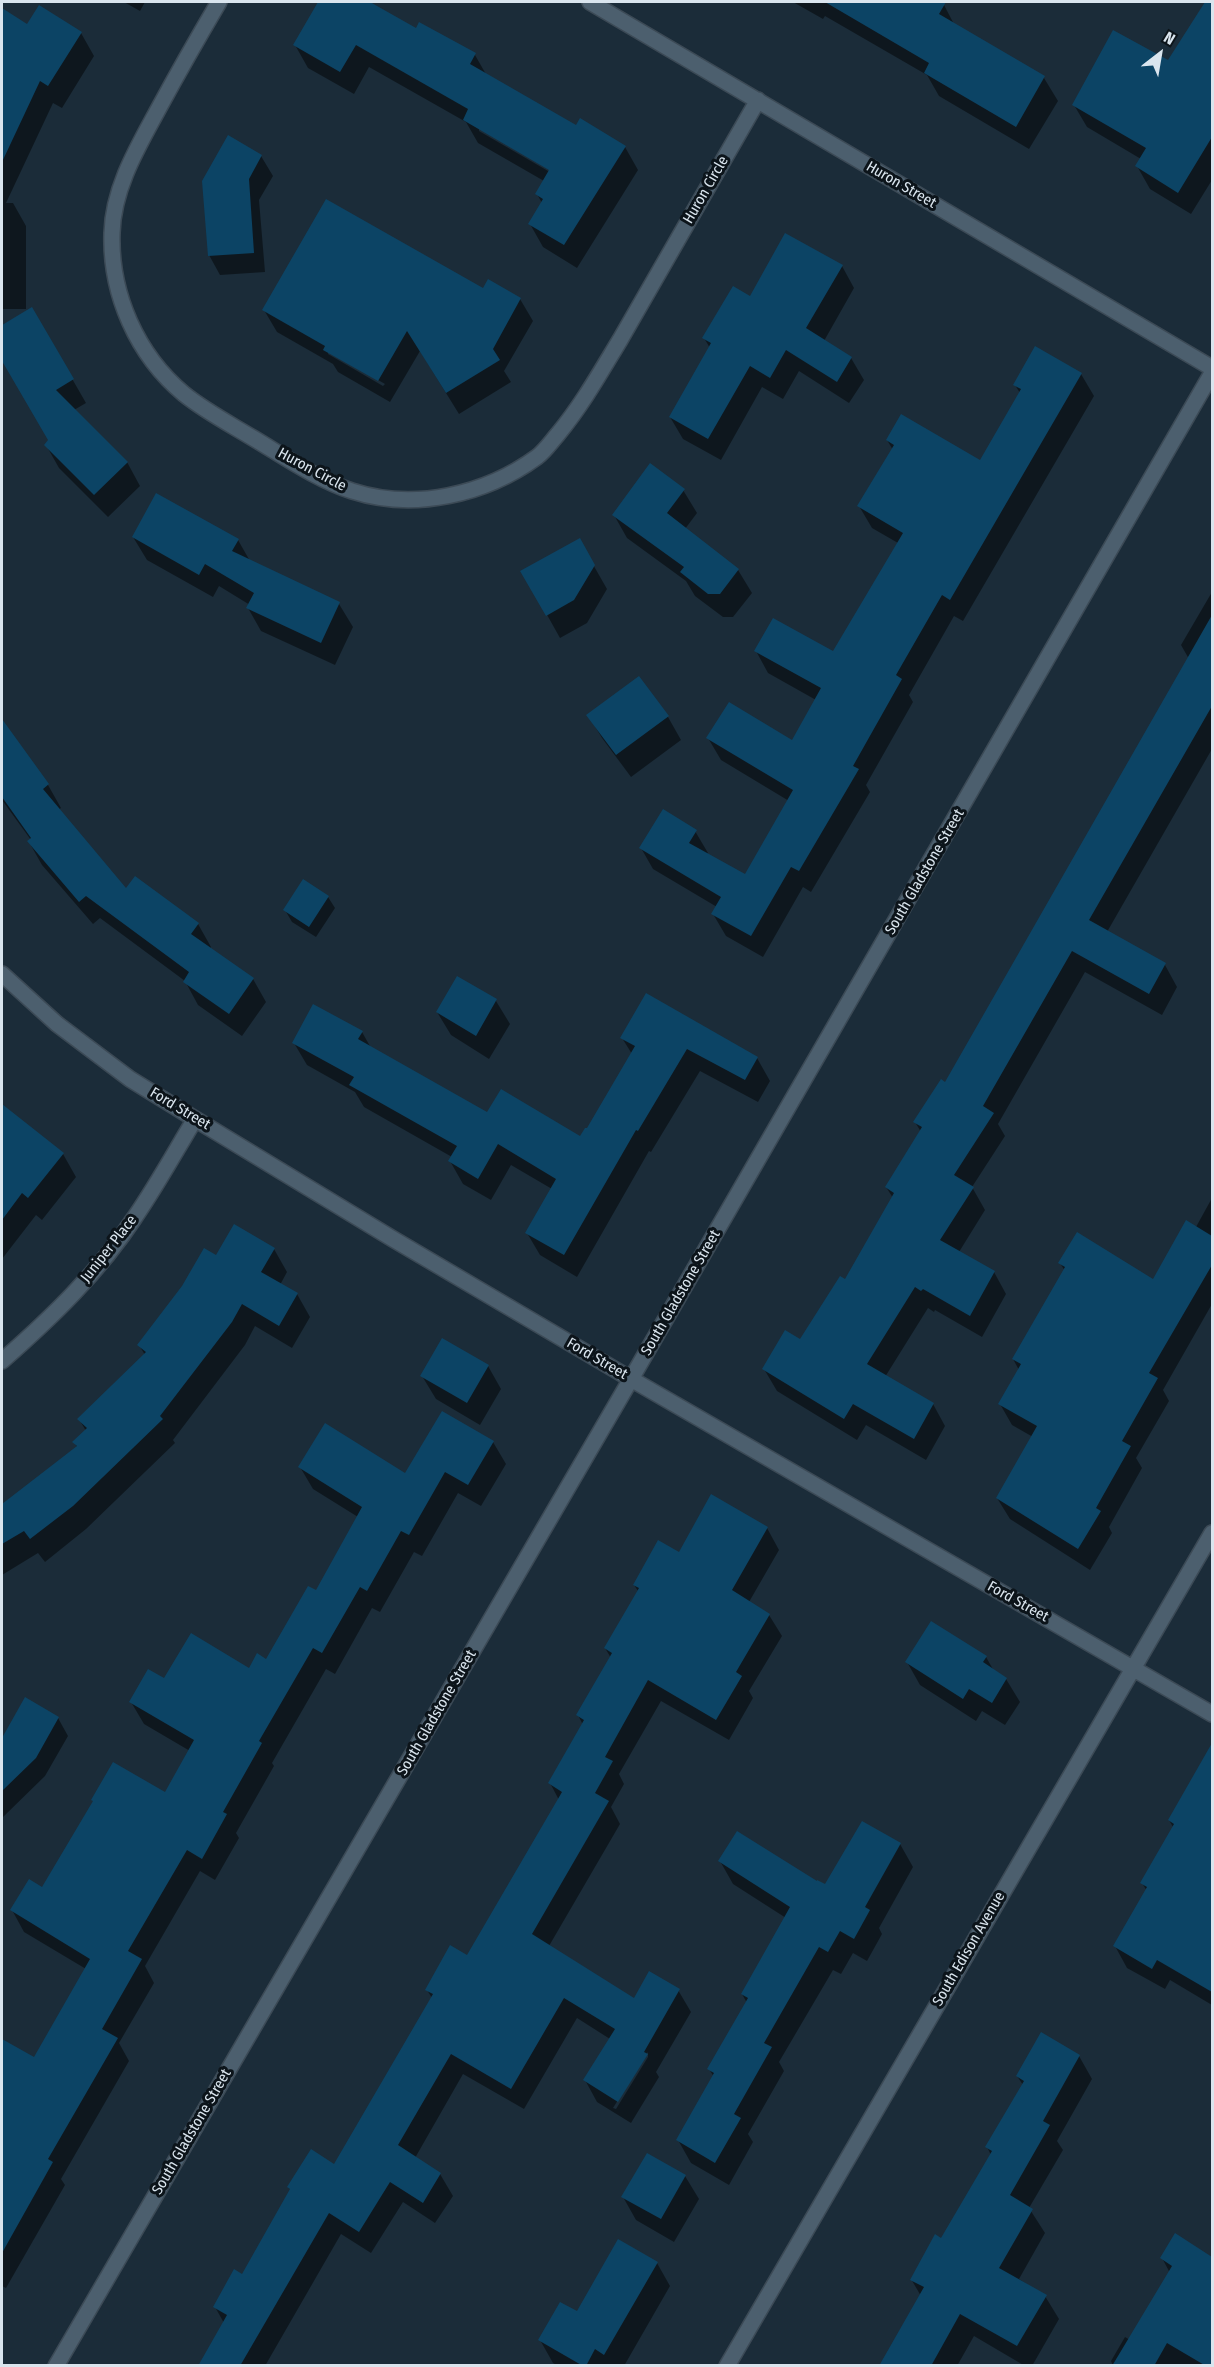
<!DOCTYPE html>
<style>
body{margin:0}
#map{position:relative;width:1214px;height:2367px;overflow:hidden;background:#1b2c39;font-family:"Fira Sans Condensed",sans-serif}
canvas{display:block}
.frame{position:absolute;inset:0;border:3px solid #dae5ee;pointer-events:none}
.north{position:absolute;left:1130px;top:24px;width:60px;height:60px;-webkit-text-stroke:4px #0c141a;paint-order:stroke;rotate:31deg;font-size:16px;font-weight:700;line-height:24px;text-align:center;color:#dae5ee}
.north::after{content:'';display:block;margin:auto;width:21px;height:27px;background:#dae5ee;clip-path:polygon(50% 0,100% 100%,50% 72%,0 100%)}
</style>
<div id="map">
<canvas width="1214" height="2367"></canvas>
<div class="frame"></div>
<div class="north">N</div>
</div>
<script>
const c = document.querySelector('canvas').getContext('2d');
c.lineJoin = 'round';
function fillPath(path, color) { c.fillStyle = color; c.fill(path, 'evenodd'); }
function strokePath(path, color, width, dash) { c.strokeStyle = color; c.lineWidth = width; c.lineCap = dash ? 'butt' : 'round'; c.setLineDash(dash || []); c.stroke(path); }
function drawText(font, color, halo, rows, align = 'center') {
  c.font = font + ' "Fira Sans Condensed",sans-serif'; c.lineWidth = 6; c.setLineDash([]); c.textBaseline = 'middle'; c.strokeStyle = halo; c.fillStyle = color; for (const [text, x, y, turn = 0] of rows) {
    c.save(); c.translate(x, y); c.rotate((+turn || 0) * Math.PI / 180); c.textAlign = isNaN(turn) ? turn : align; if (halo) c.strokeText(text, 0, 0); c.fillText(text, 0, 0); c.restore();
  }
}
const shadow = new Path2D(`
 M124,2H145L140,11Z
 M320,2H367L416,30L475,55L487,76L577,127L625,147L638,170L577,268L543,247L530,224L542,203L537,194L544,181L478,143L466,122L369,67L354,94L308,68L295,45ZM479,127L557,172L555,175L479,131Z
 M793,2H937L944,5L955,26L1044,78L1058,101L1029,149L939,96L927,75L825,16L823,19Z
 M1206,2H1212V180L1191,214L1150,189L1137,166L1141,159L1087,127L1074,105L1168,62Z
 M4,11L28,26L81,33L94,56L62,108L53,103L6,203H13L26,226V309H2V15Z
 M229,137L261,156L273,176L259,200L265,272L220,275L209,255Z
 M842,266L854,288L824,341L851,358L864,380L849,403L799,371L783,399L762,387L721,460L683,439L670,417L710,348L704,338L750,298Z
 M489,281L520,299L533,321L504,371L511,382L459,414L420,351L390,402L338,372L333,364L277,332L264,310L483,291ZM328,351L385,384L383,386L328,354Z
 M32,309L86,403L74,410L127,462L140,486L108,517L59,468L46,445L50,441L2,359V325Z
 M1081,374L1094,396L963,621L954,616L909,695L913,702L866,785L870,792L811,892L803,887L763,957L726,936L713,914L717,907L653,869L641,848L695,831L708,853L707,855L745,876L789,801L721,760L708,738L792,742L816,700L768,673L756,651L834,654L898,543L872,528L859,506L893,450L887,440L981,462L1020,393L1015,385Z
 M683,490L697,513L685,529L738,570L752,593L733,617H723L695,596L686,581L627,538L614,515Z
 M133,537L238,540L250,561L339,604L353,627L335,665L261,631L248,608L250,605L219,586L213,597L147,560Z
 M579,540L607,589L587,623L560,638L523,572Z
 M1212,592V749L1107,932L1165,965L1177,987L1162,1015L1085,972L998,1124L1005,1136L972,1187L985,1210L959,1252L994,1272L1006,1294L982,1337L935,1310L934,1312L928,1308L885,1377L933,1404L945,1426L926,1460L866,1425L857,1440L777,1391L764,1369L800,1341L845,1281L893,1198L886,1187L921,1132L915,1122L946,1084L1189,659L1181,645Z
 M588,715L668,717L681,740L631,777L602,738Z
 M2,722L48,785L61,808L58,810L126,890L198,924L211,947L210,949L253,979L266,1002L242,1036L198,1005L185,981L100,918L93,924L42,865L29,842L31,840L2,800Z
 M328,897L335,908L316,937L292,922L285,910Z
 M458,978L496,1001L510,1024L489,1059L451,1035L437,1012Z
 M362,1032L371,1048L488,1114L581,1138L587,1131L632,1054L622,1038L757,1058L770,1081L758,1102L700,1071L651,1152L649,1151L577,1277L540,1255L527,1233L552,1189L511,1165L491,1200L463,1184L450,1161L452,1157L364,1107L355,1092L307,1065L294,1043Z
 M2,1106L63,1154L76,1177L42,1220L36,1215L2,1259Z
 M1212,1198V1304L1163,1390L1169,1401L1136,1458L1142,1468L1109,1527L1112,1533L1090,1570L1010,1519L997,1498L1033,1437L1012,1425L1000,1404L1019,1370L1013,1359L1065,1271L1060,1263L1153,1281L1196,1227Z
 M274,1249L287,1272L280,1285L297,1294L310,1317L292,1348L255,1326L245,1345L173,1440L175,1443L86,1529L45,1562L38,1553L2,1575V1506L77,1447L74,1442L86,1431L79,1419L145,1355L139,1345L216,1257Z
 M488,1366L501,1389L480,1425L436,1399L422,1376Z
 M493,1442L506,1464L481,1506L458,1493L422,1556L414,1552L380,1612L372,1608L335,1674L326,1669L272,1763L274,1766L236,1833L239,1838L215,1880L200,1871L145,1966L154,1983L119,2043L129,2061L61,2179L65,2185L6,2288L2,2286V2151L31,2099L86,1969L24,1932L12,1910L165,1794L190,1751L144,1724L131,1702L164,1680L249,1670L267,1661L316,1592L358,1517L313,1489L300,1467L406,1475Z
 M767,1528L779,1550L749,1602L769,1615L782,1636L749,1691L753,1698L729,1740L661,1701L619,1774L624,1784L611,1807L620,1824L549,1946L634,2000L678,1990L691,2012L656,2072L659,2077L631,2123L597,2102L585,2080L610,2039L577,2018L524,2109L463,2074L415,2158L440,2174L453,2196L435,2223L403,2202L371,2253L341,2234L265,2366H199L224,2323L215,2307L243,2276L291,2191L289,2187L335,2166L432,1998L427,1990L468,1957L559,1800L550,1783L583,1725L578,1715L611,1658L605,1648L638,1591L634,1585L679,1554ZM648,2052V2057L616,2109L613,2108Z
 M986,1657L994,1671L1006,1679L1020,1702L1005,1725L982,1711L976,1721L920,1685L907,1662Z
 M26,1700L58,1718L68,1736L45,1776L2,1818V1741Z
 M1194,1778L1212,1789V2005L1170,1980L1165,1989L1127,1968L1115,1946L1147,1891L1142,1883L1173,1827L1169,1820Z
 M900,1844L913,1867L879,1928L882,1934L867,1961L853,1953L841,1974L833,1970L779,2062L784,2071L748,2134L753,2142L729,2185L691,2163L678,2140L714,2077L709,2069L747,2003L742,1994L786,1918L733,1884L720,1861L826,1886Z
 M1079,2056L1092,2079L1057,2141L1063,2150L1029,2208L1045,2233L1019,2279L1045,2296L1059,2319L1032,2366H1025L974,2336L957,2366H890L921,2296L911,2279L942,2240L991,2155L987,2147L1023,2085L1017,2076Z
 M685,2176L699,2199L674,2242L636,2220L623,2197Z
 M1176,2236L1212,2258V2366H1113L1111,2361L1125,2337L1130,2340L1170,2273L1162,2258Z
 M657,2263L670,2286L624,2366H558L553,2363L540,2340Z`);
const building = new Path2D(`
 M318,2H370L416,28L419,22L476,53L470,64L576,125L580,118L626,146L564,245L528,224L543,199L535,194L549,170L463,120L468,109L356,45L340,72L293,45Z
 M825,2H946L939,14L1045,76L1016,127L924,73L929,63Z
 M1205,2H1212V137L1178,193L1135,166L1146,148L1072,105L1113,30L1168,60Z
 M39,5L82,32L48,86L40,81L2,162V8L27,24Z
 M228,135L262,155L249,179L254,253L208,256L202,181Z
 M326,199L483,288L488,279L521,298L493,349L500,360L446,393L407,331L378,381L323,350L325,346L262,310Z
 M785,233L843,265L806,328L852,357L837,382L786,350L770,378L750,366L708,439L669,417L711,343L702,338L733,286L750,296Z
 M32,307L74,379L56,390L128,462L94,495L44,445L48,440L2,361V325Z
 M1035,346L1082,373L950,600L942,595L896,675L902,679L853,766L859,769L799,871L791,867L751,936L711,914L721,897L639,848L663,809L697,830L689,843L745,874L793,790L706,738L729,702L792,740L821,688L754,651L773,618L833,651L903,533L857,506L894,445L886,440L901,414L980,460L1021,389L1013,385Z
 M650,463L685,489L667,513L739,569L720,594H708L680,572L684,567L612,515Z
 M156,493L239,539L232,551L340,602L321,643L246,608L254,593L205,564L199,575L132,537Z
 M580,538L595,565L574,600L546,616L520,571Z
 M1212,615V706L1089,920L1166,963L1149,994L1072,951L983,1106L994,1113L954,1175L974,1187L940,1240L995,1271L970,1316L923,1289L921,1291L915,1287L867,1364L934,1403L914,1439L853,1404L844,1419L762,1369L785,1330L800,1339L840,1276L845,1279L894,1193L885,1187L922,1127L913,1122L941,1079L945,1082Z
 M639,676L669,716L616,755L586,715Z
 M2,719L49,784L43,789L126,888L135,876L199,923L191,934L254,978L229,1014L183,982L189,972L86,896L79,902L27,841L31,838L2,797Z
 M303,879L329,896L309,927L283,910Z
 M457,976L497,999L476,1036L436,1012Z
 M646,993L758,1057L745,1080L687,1049L638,1131L636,1130L564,1255L525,1233L556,1179L498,1144L478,1179L448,1161L457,1146L349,1085L354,1077L292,1043L313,1004L363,1031L358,1039L487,1112L501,1089L580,1136L585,1128H587L635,1046L620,1038Z
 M2,1104L64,1153L28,1198L22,1193L2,1220Z
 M1186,1220L1212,1236V1265L1149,1373L1158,1378L1122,1441L1131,1446L1096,1508L1101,1511L1078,1549L996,1498L1037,1426L998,1404L1021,1364L1012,1359L1065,1267L1058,1263L1077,1232L1153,1279Z
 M234,1224L275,1248L261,1272L298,1293L279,1326L242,1304L232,1322L160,1416L163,1419L73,1506L30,1539L24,1531L2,1544V1504L77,1446L72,1442L87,1428L77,1419L146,1352L137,1345L182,1286L204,1248L216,1255Z
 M442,1338L489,1365L467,1403L420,1376Z
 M442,1411L494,1441L468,1485L445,1472L409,1535L401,1531L367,1591L360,1587L322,1653L313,1648L259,1741L262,1743L223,1812L227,1814L202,1859L187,1850L128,1951L142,1959L102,2029L118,2038L48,2159L53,2162L2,2253V2039L34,2057L90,1959L10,1910L29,1879L42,1887L93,1801L91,1800L113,1762L165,1792L194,1740L129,1702L148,1669L164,1678L191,1633L249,1668L257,1653L266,1659L308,1586L316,1590L362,1507L298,1467L325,1423L405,1473Z
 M711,1494L768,1527L732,1590L770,1614L736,1672L742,1676L716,1720L648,1680L605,1757L613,1761L595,1793L609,1801L532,1934L634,1998L649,1971L680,1989L644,2052L648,2054L618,2102L583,2080L615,2029L564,1998L511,2089L451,2054L398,2145L441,2173L423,2203L390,2182L359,2232L329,2213L240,2366H198L227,2315L213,2307L234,2269L242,2274L290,2189L287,2187L311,2149L334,2164L433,1994L425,1990L450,1945L467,1955L562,1792L548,1783L584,1720L576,1715L612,1653L604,1648L639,1588L633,1585L658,1540L679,1552Z
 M931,1621L987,1656L983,1662L1007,1678L992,1703L969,1689L963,1699L905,1662Z
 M25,1697L59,1717L36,1758L2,1791V1738Z
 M1212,1743V1992L1157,1960L1152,1969L1113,1946L1147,1887L1140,1883L1174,1824L1168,1820Z
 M862,1821L901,1843L865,1907L870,1910L854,1939L840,1931L828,1952L819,1947L764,2043L772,2047L734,2114L741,2118L715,2163L676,2140L714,2073L707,2069L748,1998L741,1994L790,1907L718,1861L737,1831L817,1881V1880L825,1884Z
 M1041,2032L1080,2055L1043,2121L1050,2125L1010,2195L1033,2209L999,2268L1047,2295L1017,2346L960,2314L931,2366H879L924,2287L910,2280L935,2234L941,2238L992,2151L985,2147L1024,2081L1016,2076Z
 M647,2153L686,2175L661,2219L621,2197Z
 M1175,2233L1212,2257V2366H1206L1167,2343L1154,2366H1112L1172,2266L1160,2258Z
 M618,2239L658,2262L604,2355L595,2349L586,2366H583L538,2340L560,2302L577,2311Z`);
const minor = new Path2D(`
 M219,2C199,36 179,71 160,106C139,145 113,187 112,233C110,294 137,355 184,394C205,411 230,424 253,438C285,457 316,479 352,491C414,511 485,495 537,457C545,451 551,442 558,434C582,405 600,373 620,340C666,260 712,180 758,100
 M590,2L1212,368
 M2,974L57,1024L130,1079L195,1119L393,1239L631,1379L1212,1714
 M2,1361C51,1318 99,1272 135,1217C157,1185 175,1152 195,1119
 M56,2366L631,1379L1212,373
 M727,2366L1212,1533`);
const streetNames = [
 ["Huron Street",901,185,30],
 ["Huron Circle",706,190,-60],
 ["Huron Circle",312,470,28],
 ["South Gladstone Street",925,872,-60],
 ["Ford Street",180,1109,31],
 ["Juniper Place",109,1249,-52],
 ["South Gladstone Street",681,1293,-60],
 ["Ford Street",597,1359,30],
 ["Ford Street",1018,1602,29],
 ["South Gladstone Street",437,1713,-60],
 ["South Edison Avenue",969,1949,-60],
 ["South Gladstone Street",192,2132,-60]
];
fillPath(shadow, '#0007');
fillPath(building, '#0c4465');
strokePath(minor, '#3c4a56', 18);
strokePath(minor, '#4c5f6e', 15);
drawText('15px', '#dae5ee', '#0c141a', streetNames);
</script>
